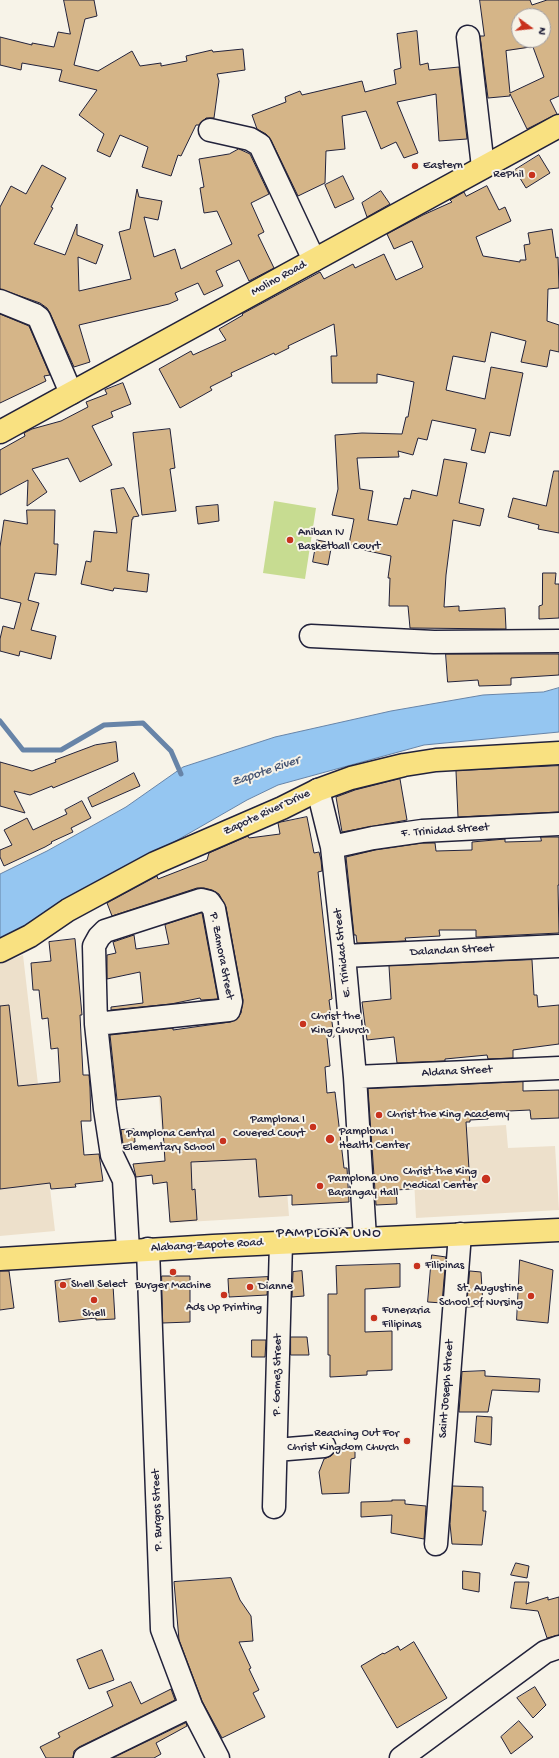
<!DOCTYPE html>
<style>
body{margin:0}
#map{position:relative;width:559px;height:1758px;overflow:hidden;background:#f7f3e8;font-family:"Gochi Hand",sans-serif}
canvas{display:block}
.north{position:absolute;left:511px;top:8px;width:40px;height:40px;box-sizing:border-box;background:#f7f3e8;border:1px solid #a29fa3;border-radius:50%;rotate:105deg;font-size:11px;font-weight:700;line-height:16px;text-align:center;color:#22223b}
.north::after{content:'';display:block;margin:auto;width:14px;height:18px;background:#c8321e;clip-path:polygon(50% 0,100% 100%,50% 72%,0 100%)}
</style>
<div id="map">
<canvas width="559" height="1758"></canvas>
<div class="north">N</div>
</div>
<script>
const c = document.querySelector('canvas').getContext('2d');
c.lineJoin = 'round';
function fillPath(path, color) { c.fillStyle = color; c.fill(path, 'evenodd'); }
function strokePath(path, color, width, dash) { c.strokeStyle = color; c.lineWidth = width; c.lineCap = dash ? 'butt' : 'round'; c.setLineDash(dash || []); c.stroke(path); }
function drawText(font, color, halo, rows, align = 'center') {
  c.font = font + ' "Gochi Hand",sans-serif'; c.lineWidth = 4; c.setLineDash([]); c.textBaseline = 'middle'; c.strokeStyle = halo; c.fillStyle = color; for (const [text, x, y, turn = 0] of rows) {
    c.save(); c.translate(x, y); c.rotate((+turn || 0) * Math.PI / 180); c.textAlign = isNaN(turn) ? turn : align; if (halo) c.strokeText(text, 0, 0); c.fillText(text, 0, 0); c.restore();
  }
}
const built = new Path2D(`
 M23,955L55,1231L0,1236V964Z
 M276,1054L289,1216L170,1223L156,1066Z
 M506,1125L508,1148L555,1146L559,1210L416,1218L412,1140L417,1130Z`);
const green = new Path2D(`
 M274,501L316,508L305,579L263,573Z`);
const water = new Path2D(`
 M559,688V732L424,745L278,785L247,800L0,942V874L47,851L126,807L183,767L275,737L391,711L483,695L543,692Z`);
const stream = new Path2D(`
 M0,721L23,750H61L104,725L143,723L171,751L181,774`);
const building = new Path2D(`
 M64,0H94L97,16L85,19L74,65L98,71L132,51L140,66L161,63V66L187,61L186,56L212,50L213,52L243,49L245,70L217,74L219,81L214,118H206L199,125H196L181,156L178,155L171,176L142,167L148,147L120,135L110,157L97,151L104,134L79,115L97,90L59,81L62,70L22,63L21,70L0,65V37L32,45V43L54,47L58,32L70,34Z
 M480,0H530L532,5L547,0H559V96L550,100L557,114L527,129L510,94V96L488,98L480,36H484ZM519,16H543V40H519ZM533,47L544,77L510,93L506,51Z
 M417,31L420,65L428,63L429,70L459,67L467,139L439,141L436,94L397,102L418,153L404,158L396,142L381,149L366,111L342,116L345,149L326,151L325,183L298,196L271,140L266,134L257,129L252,115L286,102L285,97L300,91L302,95L362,81L365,92L396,84L394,70L401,68L397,34Z
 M239,149L250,154L269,194L251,203L264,232L258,235L274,268L249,281L239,260L216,271L223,286L204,295L198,283L175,293L178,300L169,304L79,325L90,362L74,367L50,313L47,308L40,303L0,289V207L11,186L26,194L42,165L66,178L51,207L53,208L34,244L65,255L77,224V235L103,245L96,264L78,257L79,291L131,279L119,232L130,229L137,189L139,197L162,201L158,220L144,217L154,257L175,249L181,269L232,244L217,211L204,213L200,188L204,187L199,159L229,154Z
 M539,155L550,173L526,188L515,170Z
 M343,176L354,199L335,208L325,185Z
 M487,186L499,210L505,207L511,221L476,237L483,256L520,262V260H526L524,245L530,244L528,233L552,229L556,258L558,257L559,288L548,289L547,321L559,325V352L550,350L547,367L521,362L526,341L491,332L485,362L453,356L446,390L485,399L491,367L523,373L510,436L490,432L485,453L471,450L476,429L432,420L427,440L418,438L413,455L398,451L399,457L357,458L360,489L373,491L368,520L397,525L404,498L410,499L412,490L437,496L444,459L467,463L459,503L484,509L480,526L453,520L446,575L444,607L459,606V611L505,608L506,629L410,628L408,606H389L390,578H388L391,556L364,550L365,547L349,544L354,519L332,515L338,489L335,435L362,433L402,434L406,417H408L414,382L377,374V383H332L331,356H337L334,324L288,346L289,348L275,355L274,353L231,373L232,376L210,387L212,390L180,408L159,369L191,351L193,355L226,340L219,329L243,315L242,314L320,272L324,279L353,264L355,268L384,254L396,280L422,268L423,267L412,241L394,249L387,234L423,215L452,202L450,200L464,192L466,196Z
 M381,191L390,204L367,217L362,203Z
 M0,314L29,326L50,375L44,376L46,381L0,403Z
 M123,383L131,404L111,412L113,417L92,426L112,465L80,482L68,458L32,469L47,492L27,506L28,480L0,495V450L25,436L24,433L32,429L61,421L88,407L86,402L107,394L105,390Z
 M170,429L175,468L170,469L176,511L142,515L133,433Z
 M554,471H559V533L538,529L539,525L508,517L513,498L546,506Z
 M124,488L139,516L133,517V519H132L127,571L149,574L147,592L114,588L113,591L81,584L86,561L91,562L94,531L117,533L111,490Z
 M218,505L219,521L198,524L196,507Z
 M27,510H55L54,544H58L56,575L35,573L28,600L39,603L31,630L56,636L51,659L20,651L19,656L0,651V639L3,626L14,629L21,603L0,598V547L4,520L27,524Z
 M317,540L332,543L328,565L313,562Z
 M543,573H556L555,584H559V618L539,619V606L542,605Z
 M446,654H559V675L511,678V685L479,686L478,680L448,682Z
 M116,742L118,761L53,788L52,786L30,795L14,791L25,813L0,806V762L32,771L56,762L55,760L95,745Z
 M559,766V812L458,817L456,771Z
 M134,773L140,786L92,807L88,798Z
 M400,779L407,820L342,832L336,797L355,790Z
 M82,801L91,818L71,828L73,832L51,842L52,843L45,847L4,866L0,857V850L12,845L4,830L27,818L33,830L67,814L65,810Z
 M307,817L314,853L319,852L321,860L322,871L318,872L332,999L329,1000L334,1037L327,1038L330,1066L325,1067L327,1093L335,1092L344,1168H347L349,1202L292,1205V1195L259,1197L256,1159L191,1162L192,1190L195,1189L197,1220L170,1222L167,1182L153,1184L152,1175L136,1177L133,1164L165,1161L161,1098L160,1096L117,1100L110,1035L173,1028V1030L230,1022L237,1019L241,1013L243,1000L226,907L219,894L212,890L204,888H197L112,916L107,903L157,876L158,879L207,860L209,853L248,836L249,838L280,834L278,823Z
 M541,837H559V885H558L559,933L476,937V930H439L440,936L405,938L406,941L357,943L356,935H354L346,857L375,850L423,843H435L436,851L472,850V842L505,839V842L541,841Z
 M202,913L218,999L201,1000L200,998L171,1004L111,1010V1007L143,1003L140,972L107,979V955L116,953L113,942L134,935L136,949L169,944L165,925Z
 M75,939L82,1015H80L83,1075H89L90,1088L91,1121H81L84,1155L99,1154L103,1181L75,1184L76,1187L51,1189L50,1183L0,1189V1006L9,1005L18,1086L60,1082L58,1048L51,1049L48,1018L42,1019L39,990H33L31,963L51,961L49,942Z
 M532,960L534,995H537L538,1007L559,1005V1044L513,1050V1058L488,1059L487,1055L445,1059V1061L397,1063L394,1037L367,1040L362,1002L391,999L389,966Z
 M523,1082V1091L559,1090V1118L531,1119L530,1110L488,1112V1119L470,1120V1122H466L470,1185L396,1190L397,1204L376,1205L368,1089Z
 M134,1129L135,1142L123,1144L121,1130Z
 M432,1255L446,1257L442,1303L428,1302Z
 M520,1260L553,1270L548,1323L517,1320Z
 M400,1264V1287L365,1289V1332L392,1331V1370L367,1371V1375L330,1377V1355H328V1294H337L336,1266Z
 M0,1271H9L14,1308L0,1310Z
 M302,1271L304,1296L292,1297L293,1272Z
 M470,1271L481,1272L483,1306L467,1307Z
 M162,1276H190V1322L163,1323Z
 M268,1277L267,1295L229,1297L228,1279Z
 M71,1279L72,1288L113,1285L115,1319L96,1320V1318L59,1322L55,1281Z
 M291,1337H307L309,1355H291Z
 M252,1340H266L265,1357H252Z
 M485,1371V1376L540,1379L539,1392L492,1390L488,1412H459L462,1372Z
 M477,1416L492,1417L491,1445L475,1442Z
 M336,1445L355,1446V1458L351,1459L349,1493L322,1494L319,1472L324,1459L331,1456L335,1452Z
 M453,1486L483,1487V1511H486L482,1545L452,1544L450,1524Z
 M392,1500H405V1504L426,1506L424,1539L391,1533L392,1515L361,1517V1502L392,1501Z
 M516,1563L529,1566L527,1578L511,1575Z
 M463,1571L480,1573L479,1592L463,1589Z
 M231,1578L240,1600L251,1616L253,1641L239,1642L251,1668L249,1669L259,1690L253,1693L265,1717L222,1738L202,1701L179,1640L174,1582Z
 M515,1582H529L526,1604L548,1597V1600L559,1597V1635L547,1638L538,1611L511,1608Z
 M414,1642L447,1698L397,1728L361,1666L383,1653L384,1654L398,1646L400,1650Z
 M102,1650L114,1680L89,1689L77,1660Z
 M131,1682L141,1704L171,1689L175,1700L79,1747L74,1751L73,1758H46L40,1747L60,1737L58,1733L113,1706L107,1692Z
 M535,1687L546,1705L533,1718L517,1698Z
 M519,1721L533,1737L511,1754L501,1737Z
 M186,1723L187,1726L156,1743L161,1754L154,1758H113Z`);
const minor = new Path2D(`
 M468,37L483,167
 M210,130L250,139L260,145L314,260
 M0,301L35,315L39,318L71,393
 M311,636L434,642L559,641
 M318,790L332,847L344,956L355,1077L365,1238
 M332,847L373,838L422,831L559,824
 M344,956L559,946
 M96,1024L229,1010L231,1002L214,909L209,902L201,900L105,931L99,937L94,946L96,1024L105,1109L112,1155L124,1180L128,1250
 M355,1077L559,1068
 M148,1249L162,1629L191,1706L218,1758
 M276,1450L324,1446
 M274,1507L281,1242
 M436,1544L460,1234
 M85,1758L191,1706
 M401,1758L545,1652L559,1647`);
const major = new Path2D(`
 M0,432L559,126
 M0,951L30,936L68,910L155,863L282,808L318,790L351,778L404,765L436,760L559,753`);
const highway = new Path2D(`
 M0,1259L213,1246L559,1230`);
const markers = [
 [415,166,4,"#c8321e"],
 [532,175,4,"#c8321e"],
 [290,540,4,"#c8321e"],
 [303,1024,4,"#c8321e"],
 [379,1115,4,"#c8321e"],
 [313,1127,4,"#c8321e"],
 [330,1139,5,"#c8321e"],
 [223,1141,4,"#c8321e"],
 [486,1179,5,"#c8321e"],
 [320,1186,4,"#c8321e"],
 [417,1266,4,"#c8321e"],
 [173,1272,4,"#c8321e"],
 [63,1285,4,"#c8321e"],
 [250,1287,4,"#c8321e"],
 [224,1295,4,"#c8321e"],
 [531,1296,4,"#c8321e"],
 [94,1300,4,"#c8321e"],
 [374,1318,4,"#c8321e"],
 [407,1441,4,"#c8321e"]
];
const poiNames = [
 ["Eastern",423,166],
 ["RePhil",524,175,"right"],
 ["Aniban IV",298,533],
 ["Basketball Court",298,547],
 ["Christ the",311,1017],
 ["King Church",311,1031],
 ["Christ the King Academy",387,1115],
 ["Pamplona I",305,1120,"right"],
 ["Covered Court",305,1134,"right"],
 ["Pamplona I",339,1132],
 ["Health Center",339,1146],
 ["Pamplona Central",215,1134,"right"],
 ["Elementary School",215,1148,"right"],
 ["Christ the King",477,1172,"right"],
 ["Medical Center",477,1186,"right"],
 ["Pamplona Uno",328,1179],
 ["Barangay Hall",328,1193],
 ["Filipinas",425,1266],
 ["Shell Select",71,1285],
 ["Burger Machine",173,1286,"center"],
 ["Dianne",258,1287],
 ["St. Augustine",523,1289,"right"],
 ["School of Nursing",523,1303,"right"],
 ["Ads Up Printing",224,1308,"center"],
 ["Funeraria",382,1311],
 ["Filipinas",382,1325],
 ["Shell",94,1314,"center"],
 ["Reaching Out For",399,1434,"right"],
 ["Christ Kingdom Church",399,1448,"right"]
];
const streetNames = [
 ["Molino Road",279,279,-29],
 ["Zapote River Drive",267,813,-25],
 ["F. Trinidad Street",445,831,-4],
 ["Dalandan Street",452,951,-3],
 ["E. Trinidad Street",343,953,-96],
 ["P. Zamora Street",221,956,79],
 ["Aldana Street",457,1072,-3],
 ["Alabang-Zapote Road",207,1246,-3],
 ["P. Gomez Street",278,1375,-89],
 ["Saint Joseph Street",447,1389,-86],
 ["P. Burgos Street",158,1510,-92]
];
const waterNames = [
 ["Zapote River",266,772,-19]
];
const quarterNames = [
 ["PAMPLONA UNO",329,1234]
];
fillPath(built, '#ede0cb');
fillPath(green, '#c7dc91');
fillPath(water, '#95c6f1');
strokePath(water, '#6784a8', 1);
strokePath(stream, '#6784a8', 5);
fillPath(building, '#d5b588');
strokePath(building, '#22223b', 1);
strokePath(minor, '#22223b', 25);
strokePath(major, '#22223b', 25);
strokePath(highway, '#22223b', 25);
strokePath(minor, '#f7f3e8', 22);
strokePath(major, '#f9e181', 22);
strokePath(highway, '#f9e181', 22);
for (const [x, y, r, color] of markers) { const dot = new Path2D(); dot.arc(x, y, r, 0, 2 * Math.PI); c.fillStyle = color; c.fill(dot); strokePath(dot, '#f7f3e8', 1.5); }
drawText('12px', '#22223b', '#f7f3e8', poiNames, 'left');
drawText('12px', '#22223b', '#f7f3e8', streetNames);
drawText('italic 13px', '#445372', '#f7f3e8', waterNames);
c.letterSpacing = '1px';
drawText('14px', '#22223b', '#f7f3e8', quarterNames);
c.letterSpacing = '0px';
</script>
